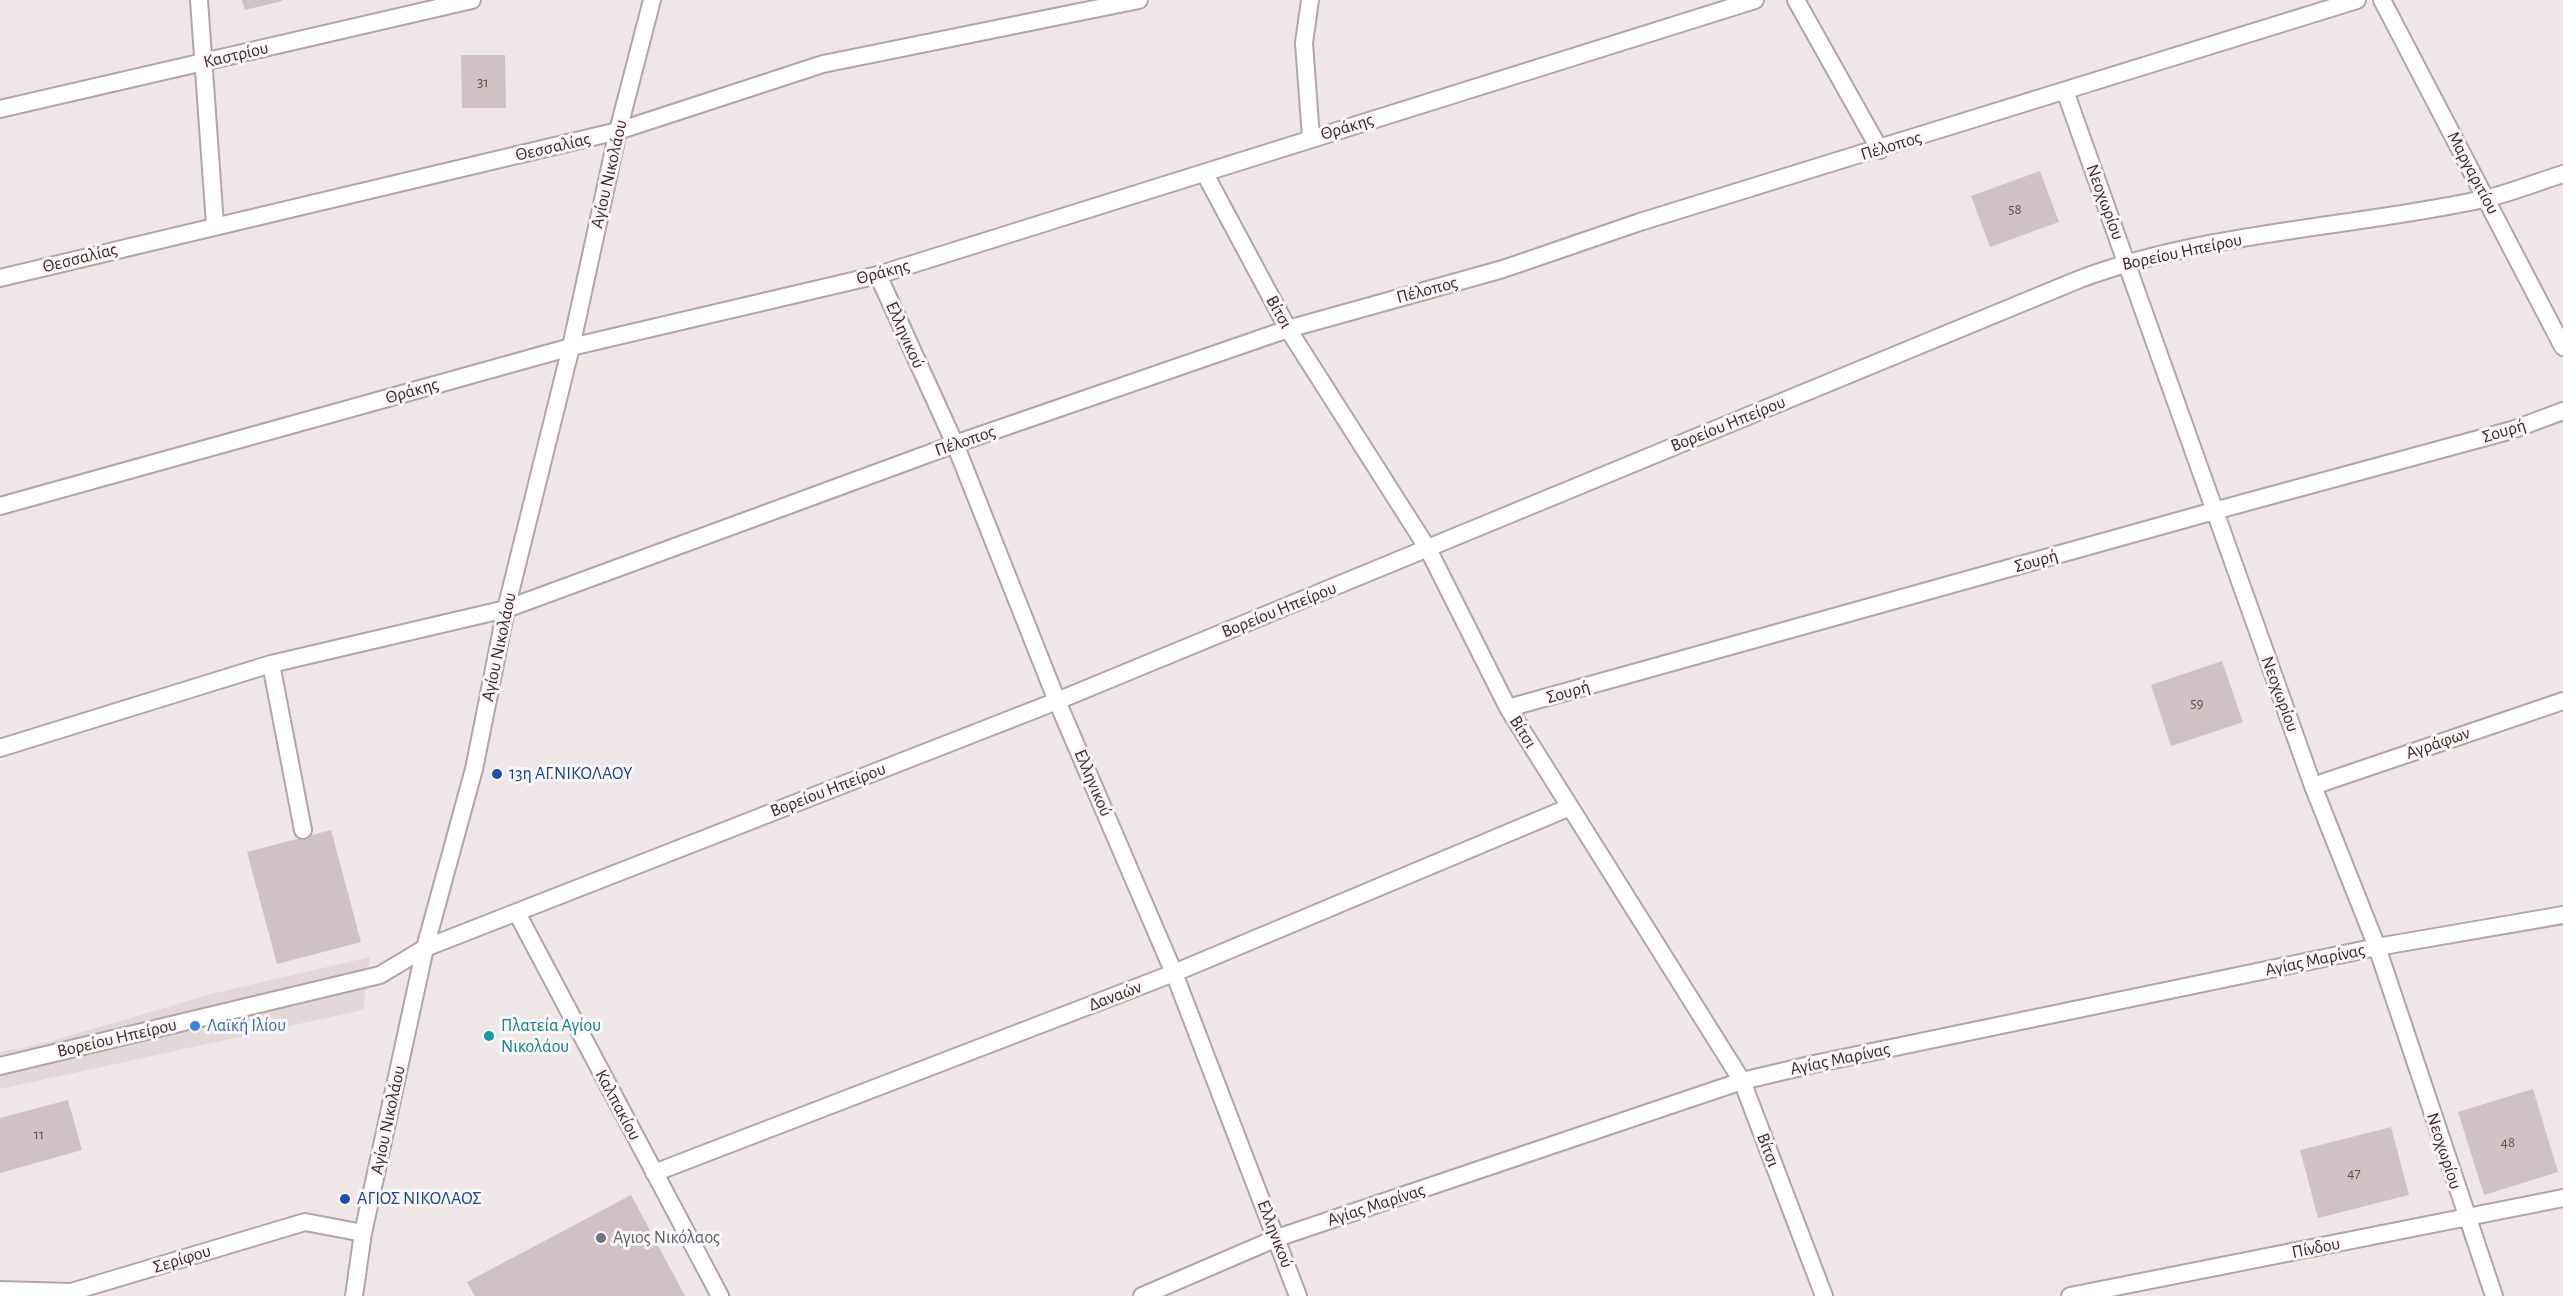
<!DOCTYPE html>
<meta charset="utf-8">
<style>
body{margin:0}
canvas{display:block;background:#efe6e7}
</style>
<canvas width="2563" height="1296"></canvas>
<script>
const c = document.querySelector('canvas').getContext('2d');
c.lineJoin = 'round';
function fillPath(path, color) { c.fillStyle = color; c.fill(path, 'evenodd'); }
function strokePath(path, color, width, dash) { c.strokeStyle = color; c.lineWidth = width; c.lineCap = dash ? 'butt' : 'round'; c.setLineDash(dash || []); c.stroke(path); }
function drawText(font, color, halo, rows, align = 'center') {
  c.font = font + ' "Alegreya Sans",sans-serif'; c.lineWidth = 6; c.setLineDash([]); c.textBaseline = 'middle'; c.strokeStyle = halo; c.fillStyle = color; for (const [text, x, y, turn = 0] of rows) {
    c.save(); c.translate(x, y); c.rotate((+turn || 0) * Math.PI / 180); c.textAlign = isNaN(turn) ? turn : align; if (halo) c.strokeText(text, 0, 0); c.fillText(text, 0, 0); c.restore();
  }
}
const built = new Path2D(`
 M370,957L363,1010L0,1089V1052L48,1042L215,993Z`);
const building = new Path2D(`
 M242,0H282V1L245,10Z
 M461,55H505L506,108H462Z
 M2040,171L2059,222L1990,247L1971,196Z
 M2222,661L2243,722L2171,746L2151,685Z
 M331,830L361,942L277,964L247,852Z
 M2533,1089L2558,1172L2484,1195L2458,1112Z
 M68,1100L82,1150L0,1173V1118Z
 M2391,1127L2409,1195L2318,1218L2300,1150Z
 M631,1195L685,1296H475L467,1282Z`);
const minor = new Path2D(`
 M199,0L215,225
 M1310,0L1304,43L1311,138
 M1796,0L1880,150
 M2382,0L2563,347
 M2065,91L2313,786L2377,947L2494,1296
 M0,109L472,0
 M1205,174L1288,329L1428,549L1508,708L1742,1081L1824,1296
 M878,275L955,444L1057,701L1174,973L1298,1296
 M0,278L618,131L823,64L1139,0
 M0,506L571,347L878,275L1755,0
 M271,664L303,830
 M1508,708L2214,511L2512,430L2563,411
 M0,748L271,664L506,609L955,444L1288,329L1503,269L1640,222L2357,0
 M2313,786L2563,701
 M517,913L720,1296
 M0,1066L380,975L425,948L1057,701L2080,279C2210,231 2350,228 2484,199C2511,193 2537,182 2563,174
 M654,1173L1174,973L1570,807
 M0,1290L71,1292L305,1222L363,1233
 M1142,1296L1277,1238L1742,1081L1814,1064L2377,947L2563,915
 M2070,1296L2563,1198`);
const tertiary = new Path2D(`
 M354,1296L363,1233L425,948L474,769L506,609L571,347L618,131L652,0`);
const markers = [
 [497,774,6,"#1a4fb4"],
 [195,1026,6,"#3f7fe0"],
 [489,1036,6,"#0f9aa8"],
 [345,1199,6,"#1a4fb4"],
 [601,1238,6,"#6b7280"]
];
const numberNames = [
 ["31",483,82],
 ["58",2015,209],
 ["59",2197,703],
 ["11",39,1134],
 ["48",2508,1142],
 ["47",2354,1173]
];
const streetNames = [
 ["Καστρίου",236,55,-13],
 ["Θράκης",1347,127,-17],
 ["Πέλοπος",1891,146,-17],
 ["Θεσσαλίας",553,147,-13],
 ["Μαργαριτίου",2473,173,62],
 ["Αγίου Νικολάου",609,174,-77],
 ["Νεοχωρίου",2105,202,70],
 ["Βορείου Ηπείρου",2182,252,-12],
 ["Θεσσαλίας",80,258,-14],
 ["Θράκης",883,272,-15],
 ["Πέλοπος",1427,290,-15],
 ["Βίτσι",1279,312,61],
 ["Ελληνικού",905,335,66],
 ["Θράκης",412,391,-16],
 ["Βορείου Ηπείρου",1728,424,-22],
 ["Σουρή",2504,431,-17],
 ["Πέλοπος",965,441,-19],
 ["Σουρή",2036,561,-16],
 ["Βορείου Ηπείρου",1279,610,-22],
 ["Αγίου Νικολάου",499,647,-78],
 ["Σουρή",1568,692,-16],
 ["Νεοχωρίου",2280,694,70],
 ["Βίτσι",1523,732,58],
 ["Αγράφων",2438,743,-19],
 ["Ελληνικού",1093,783,67],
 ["Βορείου Ηπείρου",828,790,-21],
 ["Αγίας Μαρίνας",2315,960,-12],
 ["Δαναών",1115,996,-21],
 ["Βορείου Ηπείρου",117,1038,-13],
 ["Αγίας Μαρίνας",1840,1059,-12],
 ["Καλπακίου",618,1105,62],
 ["Αγίου Νικολάου",388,1120,-78],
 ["Βίτσι",1768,1150,69],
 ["Νεοχωρίου",2444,1151,72],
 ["Αγίας Μαρίνας",1376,1205,-18],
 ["Ελληνικού",1275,1234,69],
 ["Πίνδου",2316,1248,-11],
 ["Σερίφου",182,1259,-17]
];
const transitNames = [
 ["13η ΑΓ.ΝΙΚΟΛΑΟΥ",509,774],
 ["ΑΓΙΟΣ ΝΙΚΟΛΑΟΣ",357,1199]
];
const shopNames = [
 ["Λαϊκή Ιλίου",207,1026]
];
const cultureNames = [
 ["Πλατεία Αγίου",501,1026],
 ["Νικολάου",501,1047]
];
const worshipNames = [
 ["Αγιος Νικόλαος",613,1238]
];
fillPath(built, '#e3d7d9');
fillPath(building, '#d0c2c4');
strokePath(minor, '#b4a5a5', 20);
strokePath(tertiary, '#b4a5a5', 20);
strokePath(minor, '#fff', 16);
strokePath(tertiary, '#fff', 16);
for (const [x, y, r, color] of markers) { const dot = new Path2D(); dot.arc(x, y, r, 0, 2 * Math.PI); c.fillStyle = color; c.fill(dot); strokePath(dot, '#fbf7f8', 2); }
drawText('15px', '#654d4d', null, numberNames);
drawText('18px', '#412625', '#fbf7f8', streetNames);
drawText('18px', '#164399', '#fbf7f8', transitNames, 'left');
drawText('18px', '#366cbe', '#fbf7f8', shopNames, 'left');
drawText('18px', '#0d838f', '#fbf7f8', cultureNames, 'left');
drawText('18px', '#5b616d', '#fbf7f8', worshipNames, 'left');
</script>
